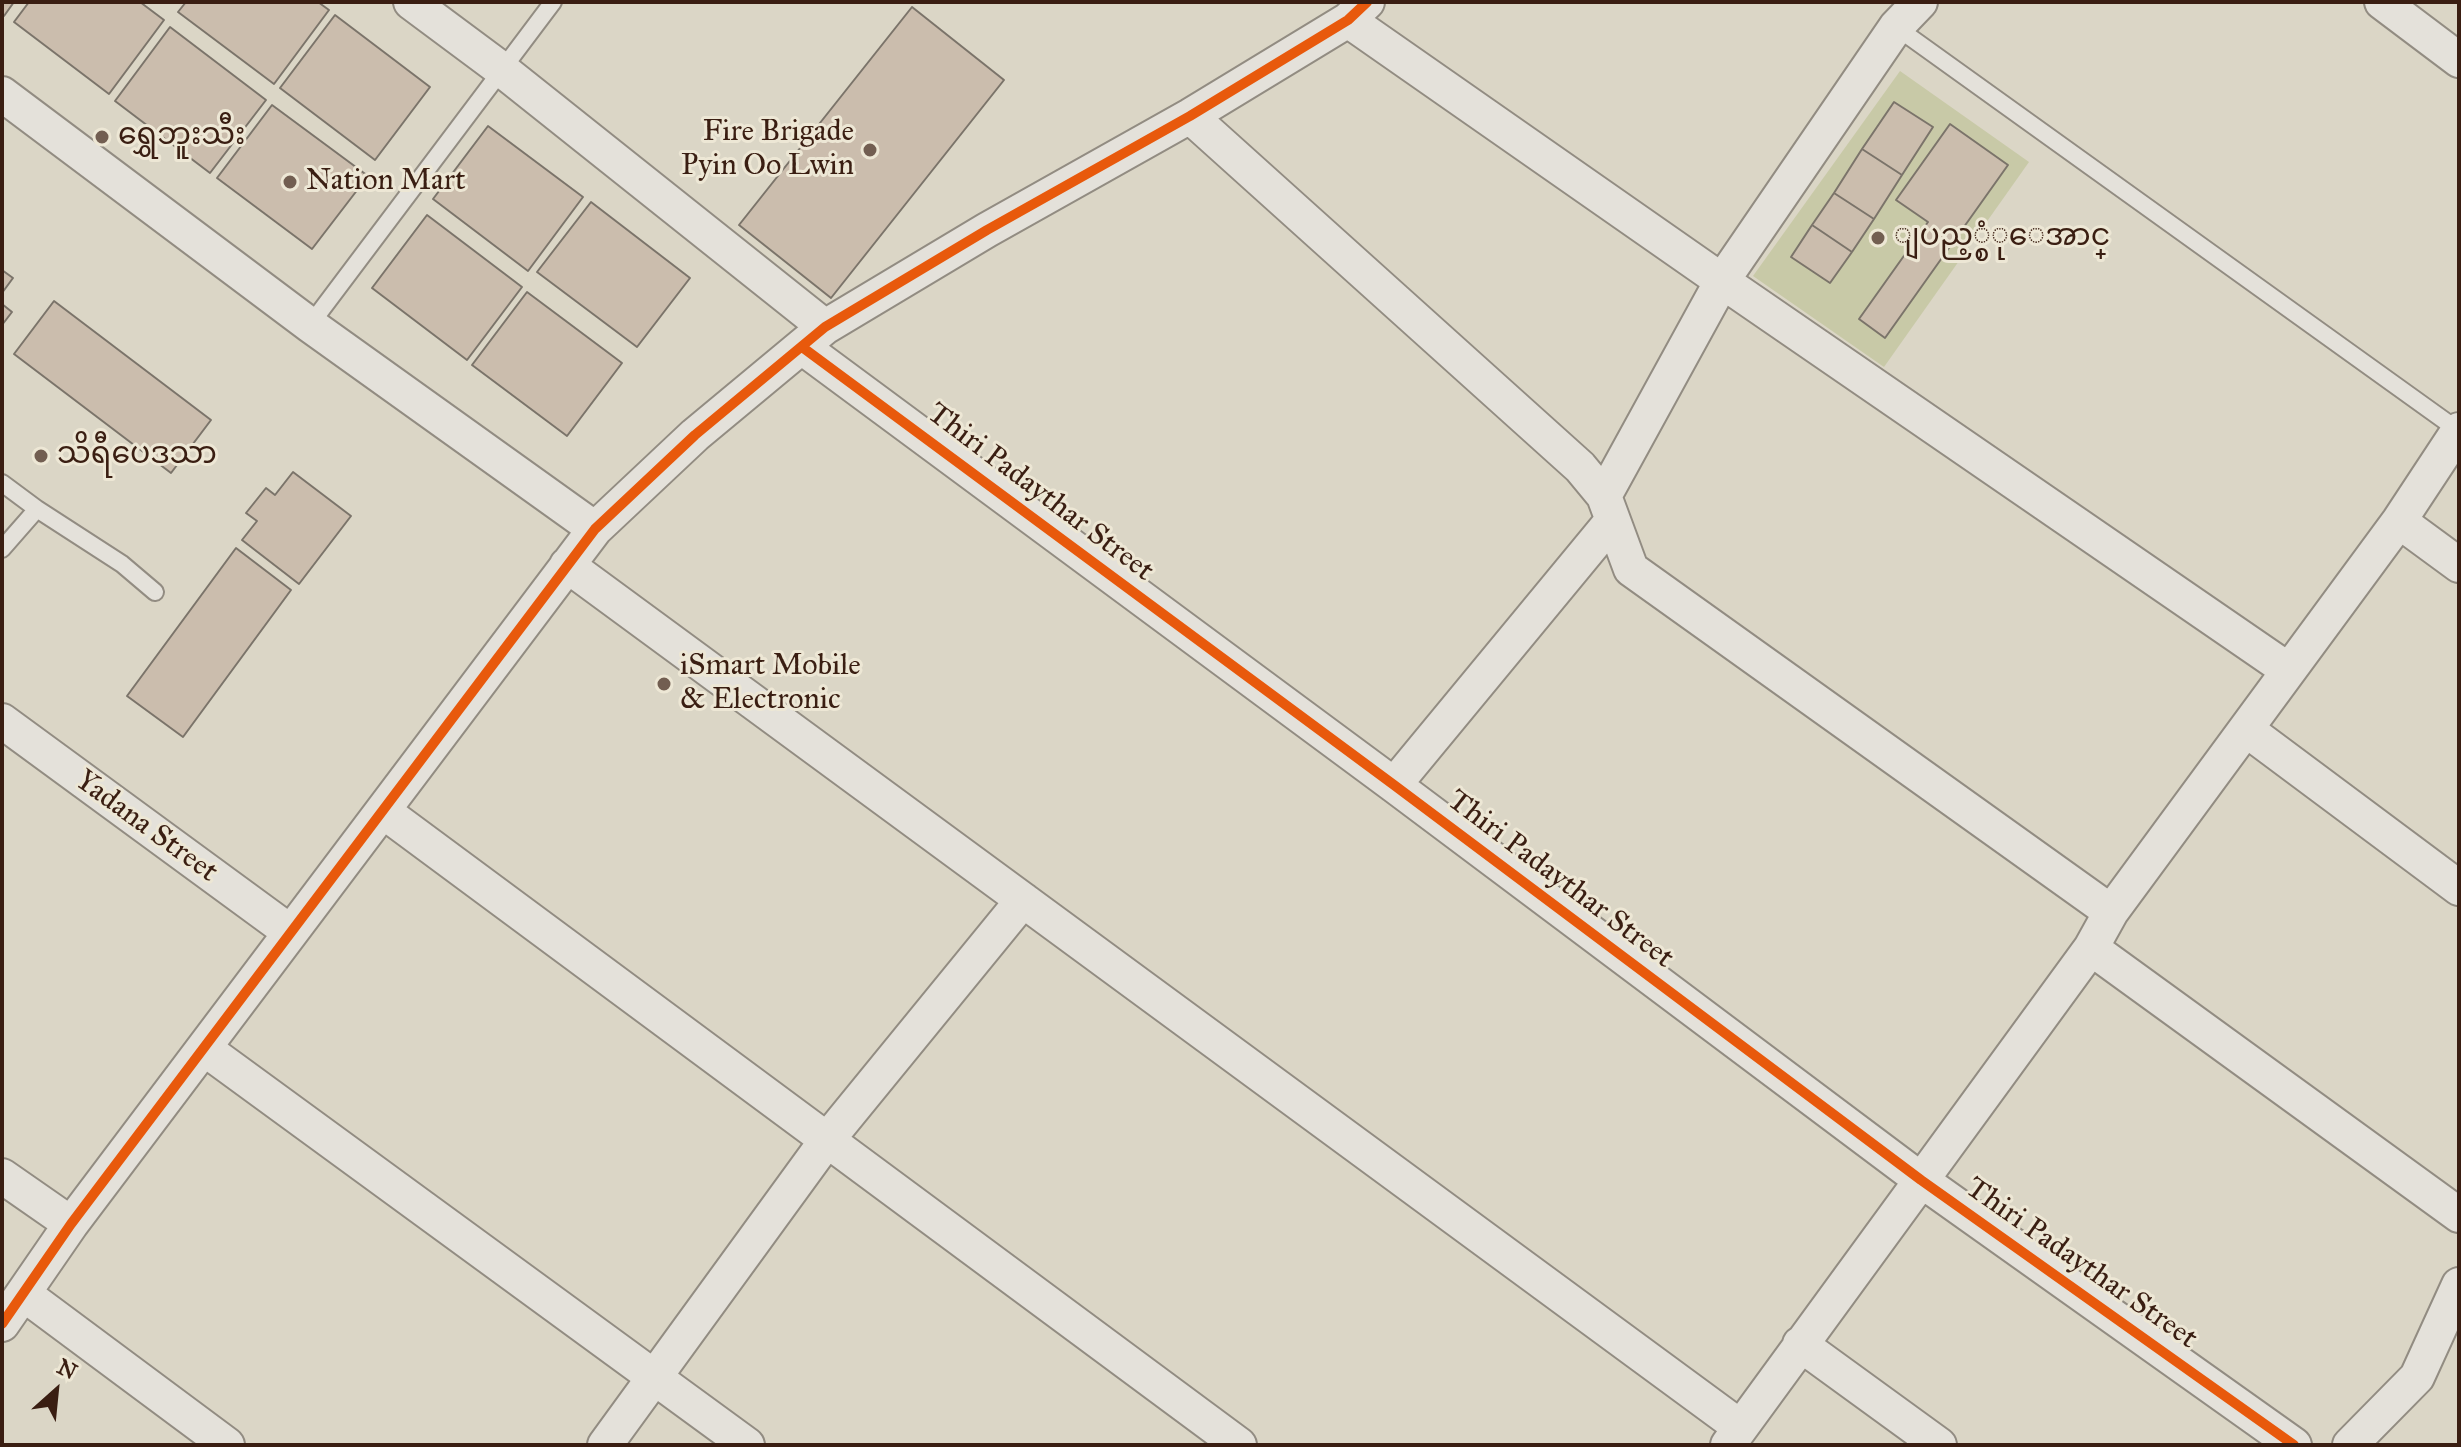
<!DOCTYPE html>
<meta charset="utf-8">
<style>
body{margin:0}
#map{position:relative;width:2461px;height:1447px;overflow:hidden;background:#dbd6c6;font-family:"IM FELL Great Primer",serif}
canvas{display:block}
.frame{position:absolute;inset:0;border:4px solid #3a1e12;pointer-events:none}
.north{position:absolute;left:16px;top:1351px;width:80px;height:80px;-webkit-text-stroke:6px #ede7d5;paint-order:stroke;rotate:27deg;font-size:22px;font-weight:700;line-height:32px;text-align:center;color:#3a1e12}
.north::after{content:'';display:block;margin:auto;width:28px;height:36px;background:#3a1e12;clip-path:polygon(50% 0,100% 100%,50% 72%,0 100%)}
</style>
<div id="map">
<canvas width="2461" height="1447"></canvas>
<div class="frame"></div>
<div class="north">N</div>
</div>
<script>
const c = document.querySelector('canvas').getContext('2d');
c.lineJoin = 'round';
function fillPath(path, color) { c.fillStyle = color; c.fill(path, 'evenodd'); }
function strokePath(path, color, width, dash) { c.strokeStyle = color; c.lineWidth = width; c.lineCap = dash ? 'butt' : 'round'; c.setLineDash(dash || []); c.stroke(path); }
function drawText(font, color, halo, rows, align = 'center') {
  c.font = font + ' "IM FELL Great Primer","Noto Sans Myanmar",serif'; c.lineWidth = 6; c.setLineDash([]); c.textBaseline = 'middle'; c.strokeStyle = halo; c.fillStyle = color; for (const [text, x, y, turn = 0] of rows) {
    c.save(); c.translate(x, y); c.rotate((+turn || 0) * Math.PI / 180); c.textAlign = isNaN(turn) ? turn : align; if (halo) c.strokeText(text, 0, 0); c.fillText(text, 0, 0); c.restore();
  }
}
const green = new Path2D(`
 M1900,71L2029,162L1884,367L1753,276Z`);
const building = new Path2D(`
 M2,2H14L4,16L2,14Z
 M29,2H140L164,20L109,94L14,22Z
 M186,2H318L329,10L274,84L178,12Z
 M912,7L1004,80L831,298L739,225Z
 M335,15L430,87L375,160L280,88Z
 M170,27L266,100L210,173L115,101Z
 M1894,102L1933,127L1902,175L1862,149Z
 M272,105L368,176L312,249L217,178Z
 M1950,124L2008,165L1885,338L1859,319L1928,222L1896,200Z
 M488,126L583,197L528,271L433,199Z
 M1862,149L1902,175L1874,219L1834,193Z
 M1834,193L1874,219L1852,252L1812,225Z
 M591,202L690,278L637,347L537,272Z
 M427,215L522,287L467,360L372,288Z
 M1812,225L1852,252L1830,283L1791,257Z
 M2,270L13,278L2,293Z
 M527,292L622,363L567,436L472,365Z
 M54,301L211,420L171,473L14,354Z
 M2,304L12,312L2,325Z
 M293,472L351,516L299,584L242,540L257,521L246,513L266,488L275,495Z
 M236,548L291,590L183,737L127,696Z`);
const lane = new Path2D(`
 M1896,27L2459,431
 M310,325L553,2
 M2,483L37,509L2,549
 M37,509L122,564L155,592`);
const street = new Path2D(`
 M411,2L501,69L825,327
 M2382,2L2459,60
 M1348,20L1722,281L2288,670
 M2,94L310,325L595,529
 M1190,116L1580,467L1604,496L1631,569L2111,912
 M802,347L1394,785L1921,1180L2294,1445
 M1604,496L1722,281L1896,27L1920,2
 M2399,521L2459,565
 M567,565L1740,1427
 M2,721L290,932
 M2247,730L2459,888
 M1394,785L1612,521
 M383,811L1239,1445
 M2091,948L2459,1215
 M205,1049L747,1445
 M2,1176L71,1224
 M24,1294L227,1445
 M2,1324L71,1224L595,529L695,435L825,327L987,230L1190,116L1348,20L1367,2
 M1800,1344L1939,1445
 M605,1445L827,1140L1023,900
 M1728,1445L2091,948L2111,912L2399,521L2459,430
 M2350,1445L2417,1377L2459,1285`);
const cycleway = new Path2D(`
 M802,347L1394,785L1921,1180L2294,1445
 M2,1324L71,1224L595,529L695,435L825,327L987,230L1190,116L1348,20L1367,2`);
const markers = [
 [102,137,8,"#725e51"],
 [870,150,8,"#725e51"],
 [290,182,8,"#725e51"],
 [1878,238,8,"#725e51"],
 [41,456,8,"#725e51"],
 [664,684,8,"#725e51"]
];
const poiNames = [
 ["Fire Brigade",854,133,"right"],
 ["Pyin Oo Lwin",854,167,"right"],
 ["ရွှေဘူးသီး",118,137],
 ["Nation Mart",306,182],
 ["ျပည့္စံုေအာင္",1894,238],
 ["သိရီပေဒသာ",57,456],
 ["iSmart Mobile",680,667],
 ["& Electronic",680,701]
];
const streetNames = [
 ["Thiri Padaythar Street",1040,493,37],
 ["Yadana Street",146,827,36],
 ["Thiri Padaythar Street",1560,880,37],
 ["Thiri Padaythar Street",2081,1264,35]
];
fillPath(green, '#c8c9a7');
fillPath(building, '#cbbdad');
strokePath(building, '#7b746a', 2);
strokePath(lane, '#928c82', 20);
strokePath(street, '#928c82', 38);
strokePath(lane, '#e4e1da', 16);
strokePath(street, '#e4e1da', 34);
strokePath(cycleway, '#e8590c', 10);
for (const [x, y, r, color] of markers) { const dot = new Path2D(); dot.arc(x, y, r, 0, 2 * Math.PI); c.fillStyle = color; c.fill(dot); strokePath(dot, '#ede7d5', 3); }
drawText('30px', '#3a1e12', '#ede7d5', poiNames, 'left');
drawText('30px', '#3a1e12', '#ede7d5', streetNames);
</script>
